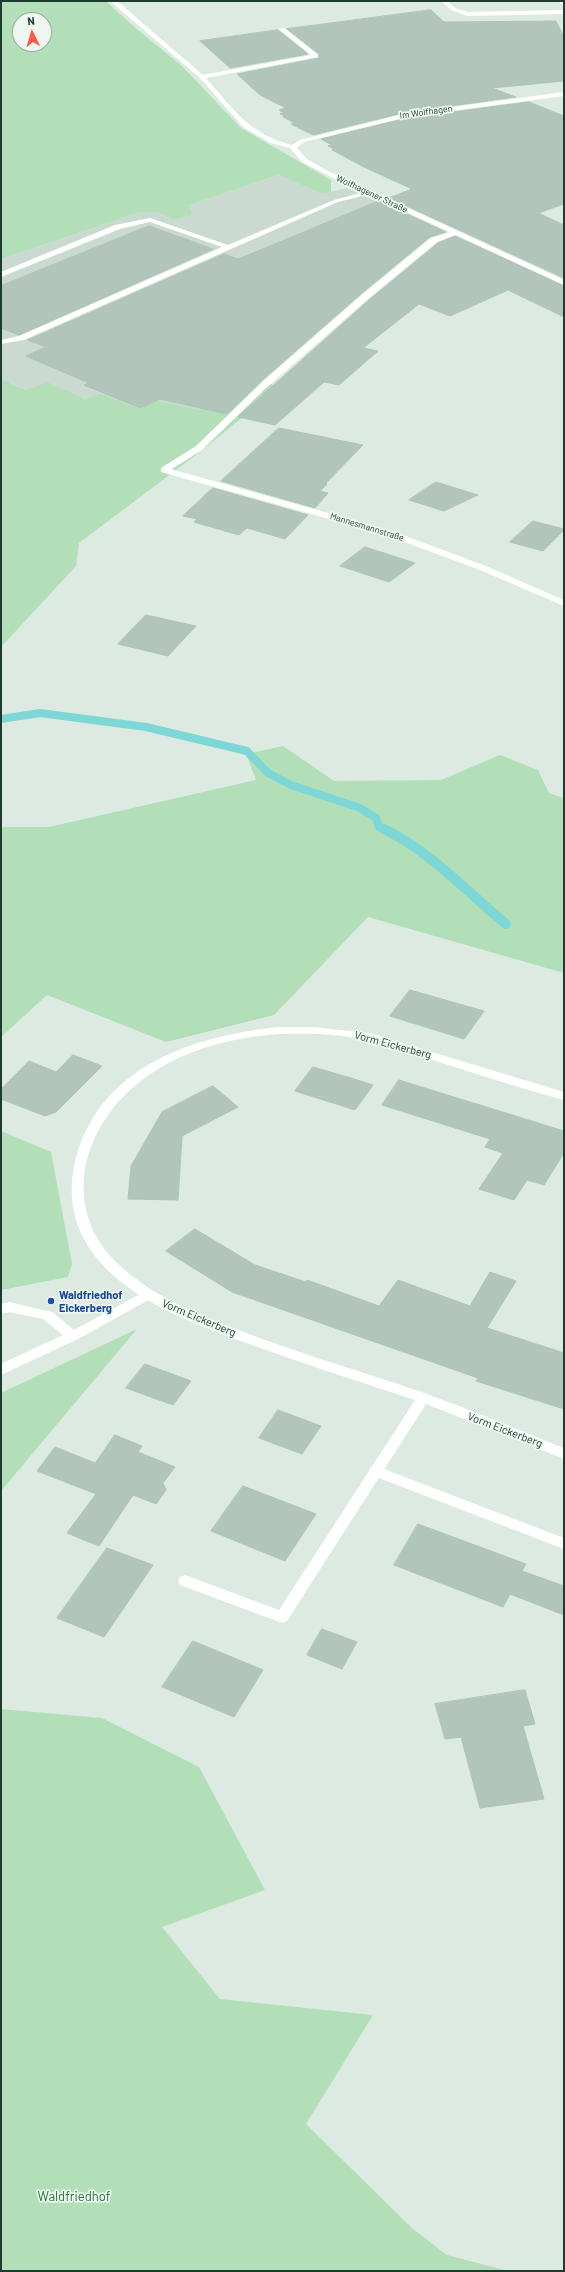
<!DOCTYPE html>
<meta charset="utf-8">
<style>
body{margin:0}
#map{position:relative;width:565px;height:2272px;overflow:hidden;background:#dceae2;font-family:Barlow,sans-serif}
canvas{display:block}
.frame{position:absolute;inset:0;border:2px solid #1d3b2e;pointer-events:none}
.north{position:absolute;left:12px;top:12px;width:40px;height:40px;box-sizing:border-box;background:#edf7f0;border:1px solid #9aaca2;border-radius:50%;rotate:355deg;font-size:11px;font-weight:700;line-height:16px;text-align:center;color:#1d3b2e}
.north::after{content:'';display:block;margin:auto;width:14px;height:18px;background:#ff5645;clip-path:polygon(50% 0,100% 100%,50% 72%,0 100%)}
</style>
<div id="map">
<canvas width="565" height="2272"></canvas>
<div class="frame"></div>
<div class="north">N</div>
</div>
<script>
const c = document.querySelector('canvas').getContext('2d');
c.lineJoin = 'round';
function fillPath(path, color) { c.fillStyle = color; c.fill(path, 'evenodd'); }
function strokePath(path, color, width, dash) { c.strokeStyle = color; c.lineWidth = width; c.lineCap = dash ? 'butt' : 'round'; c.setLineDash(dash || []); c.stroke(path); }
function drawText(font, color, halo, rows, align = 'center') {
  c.font = font + ' Barlow,sans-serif'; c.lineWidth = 3.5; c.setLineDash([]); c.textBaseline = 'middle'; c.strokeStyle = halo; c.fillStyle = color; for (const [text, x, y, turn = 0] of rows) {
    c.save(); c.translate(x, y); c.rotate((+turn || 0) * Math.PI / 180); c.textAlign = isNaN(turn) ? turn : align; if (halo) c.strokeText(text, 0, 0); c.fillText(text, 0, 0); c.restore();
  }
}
const built = new Path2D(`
 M278,175L323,194L347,188L444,233L427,237L200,410L155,400L138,408L100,393L85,399L48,382L28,390L1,379V259L140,212H157L173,220L193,215L187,205Z`);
const green = new Path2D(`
 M1,1H106L132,25L182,66L241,128L331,180V192L323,194L278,175L188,205L193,215L173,220L157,212H140L1,259ZM20,20H44V44H20Z
 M1,379L27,390L48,382L85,399L100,393L138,408L155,400L200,410L240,379L281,386L200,452L79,543L76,566L1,647Z
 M283,746L334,781L441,780L500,755L538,770L549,793L564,798V973L368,917L274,1015L166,1042L47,995L1,1037V827H49L256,780L246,754Z
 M1,1131L51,1152L72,1264L68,1277L1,1290Z
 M137,1329L1,1491V1393Z
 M1,1709L102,1718L199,1767L265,1890L162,1927L220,1999L373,2015L306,2124L413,2229L447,2255L508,2271H1Z`);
const streamFar1 = new Path2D(`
 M1,719L40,713L146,727L247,751L268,773L291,785L360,808L376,818L379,827L386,830`);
const stream = new Path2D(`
 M384,829C431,852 466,891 506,924`);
const building = new Path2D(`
 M431,10L444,22L556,21L564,37V81L492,88L516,97L407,112L313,135L291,124L295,123L283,117L285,116L280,114L284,113L279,110L286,108L260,95L237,74L319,58V54L287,29Z
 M278,30L308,54L230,68L200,41Z
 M529,102L564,116V204L538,213L564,225V278L389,198L412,189L364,167L332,150L334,149L328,146L332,145L321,139L407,118Z
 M379,201L446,232L430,237L362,293L258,384L227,414L160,399L140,408L84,385L89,383L26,356L46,347L28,340L224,254L238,259Z
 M149,226L213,249L19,335L1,328V286Z
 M455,236L564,286V317L508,290L450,316L419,304L363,348L378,351L339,385L324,382L275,425L238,417L370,299L438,243Z
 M279,428L363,445L326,483L327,484L320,491L328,493L315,508L221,481Z
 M436,482L478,495L444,511L409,500Z
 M213,488L308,515L285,539L247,528L239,535L194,522L197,519L183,516Z
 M533,521L564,529V530L543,551L510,542Z
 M365,547L415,563L389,582L340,566Z
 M146,615L196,626L168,656L118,644Z
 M410,990L484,1011L464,1039L390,1016Z
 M73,1055L102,1066L56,1112L45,1116L1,1099V1089L29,1061L56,1072Z
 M313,1067L351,1078L373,1085L355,1110L295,1091Z
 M399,1080L564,1131V1153L544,1185L527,1180L514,1200L479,1189L503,1153L485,1147L490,1139L382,1105Z
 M213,1086L238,1107L182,1136L178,1200L128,1199L131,1166L162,1112Z
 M195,1229L255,1265L306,1282L307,1280L379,1306L398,1280L470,1306L490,1272L516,1281L487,1328L564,1353V1409L476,1381L478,1378L232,1292L166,1251Z
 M145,1364L191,1381L173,1405L126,1388Z
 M278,1410L321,1426L302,1454L259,1438Z
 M115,1435L142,1446L138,1452L175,1467L163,1483L166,1490L156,1504L133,1495L99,1546L67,1533L96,1494L37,1471L55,1447L95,1463Z
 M243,1486L316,1514L285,1561L211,1531Z
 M418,1524L526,1564L522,1571L564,1586V1615L510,1594L503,1607L394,1565Z
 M107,1548L153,1565L104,1637L57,1618Z
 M322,1629L357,1642L342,1669L307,1655Z
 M193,1641L263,1670L234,1717L162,1687Z
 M525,1690L535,1724L523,1726L544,1799L480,1808L461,1737L445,1739L435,1704Z`);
const lane = new Path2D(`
 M368,191L371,193L370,194L338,202L24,340L1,344V340L19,336L222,247L150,222L120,229L1,277V272L115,225L150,218L228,245L334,200Z
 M453,231L460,233L437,242L369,298L265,389L202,450L167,472H161V468L196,446L259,385L363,294L431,238Z
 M149,1289L154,1291L155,1294L154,1297L78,1339L1,1375V1364L63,1335L43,1319L9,1312L1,1314V1304L9,1302L52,1312L74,1330Z
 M376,1466L564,1538V1549L371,1475L369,1471L371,1467Z`);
const street = new Path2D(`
 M110,1H117L203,75L311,55L279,29L284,28L318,55V57L206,78C234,110 249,134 292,145L300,140L407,113L564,92V96L407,117L304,142L297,148L307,159L328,171L564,280V285L335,179L302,162L290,148L271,143L243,127L200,78Z
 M441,1H448L455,8L468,12L564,10V14L467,16L451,10Z
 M558,1H564V6Z
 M161,468H167L389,530L486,566L564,600V606L480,570L383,534L161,472Z
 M278,1027H313L369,1033L564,1092V1100C520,1088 476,1074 433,1060C411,1053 389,1044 367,1040C268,1020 132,1043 91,1147C75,1188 85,1233 117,1263C152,1296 196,1314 241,1331C293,1351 346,1367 398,1384C455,1403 509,1426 564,1448V1459L426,1404L287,1621L282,1623L180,1585L178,1581L180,1577L185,1575L279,1610L415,1400C364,1383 312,1367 261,1348C190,1323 80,1287 72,1199C70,1172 77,1146 90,1123C128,1056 207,1035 278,1027Z`);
const markers = [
 [51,1301,4,"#1a4fb4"]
];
const farStreetnames = [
 ["Im Wolfhagen",426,112,-8],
 ["Wolfhagener Straße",372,194,25],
 ["Mannesmannstraße",367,527,17]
];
const streetNames = [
 ["Vorm Eickerberg",393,1045,15],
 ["Vorm Eickerberg",199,1318,23],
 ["Vorm Eickerberg",505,1430,21]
];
const transitNames = [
 ["Waldfriedhof",59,1295],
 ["Eickerberg",59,1308]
];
const nearParknames = [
 ["Waldfriedhof",74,2197]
];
fillPath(built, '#cadad0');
fillPath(green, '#b2dfb7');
strokePath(streamFar1, '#7dd7d6', 8);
strokePath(stream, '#7dd7d6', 10);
fillPath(building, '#b1c5ba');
strokePath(building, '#aec4b8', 1);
fillPath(lane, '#fff');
fillPath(street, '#fff');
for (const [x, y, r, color] of markers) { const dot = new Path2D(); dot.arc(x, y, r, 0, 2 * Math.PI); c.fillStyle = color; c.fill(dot); strokePath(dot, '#edf7f0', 1.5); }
drawText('9px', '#1d3b2e', '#edf7f0', farStreetnames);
drawText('11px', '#1d3b2e', '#edf7f0', streetNames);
drawText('bold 11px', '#164399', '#edf7f0', transitNames, 'left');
drawText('13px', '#237636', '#edf7f0', nearParknames);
</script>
